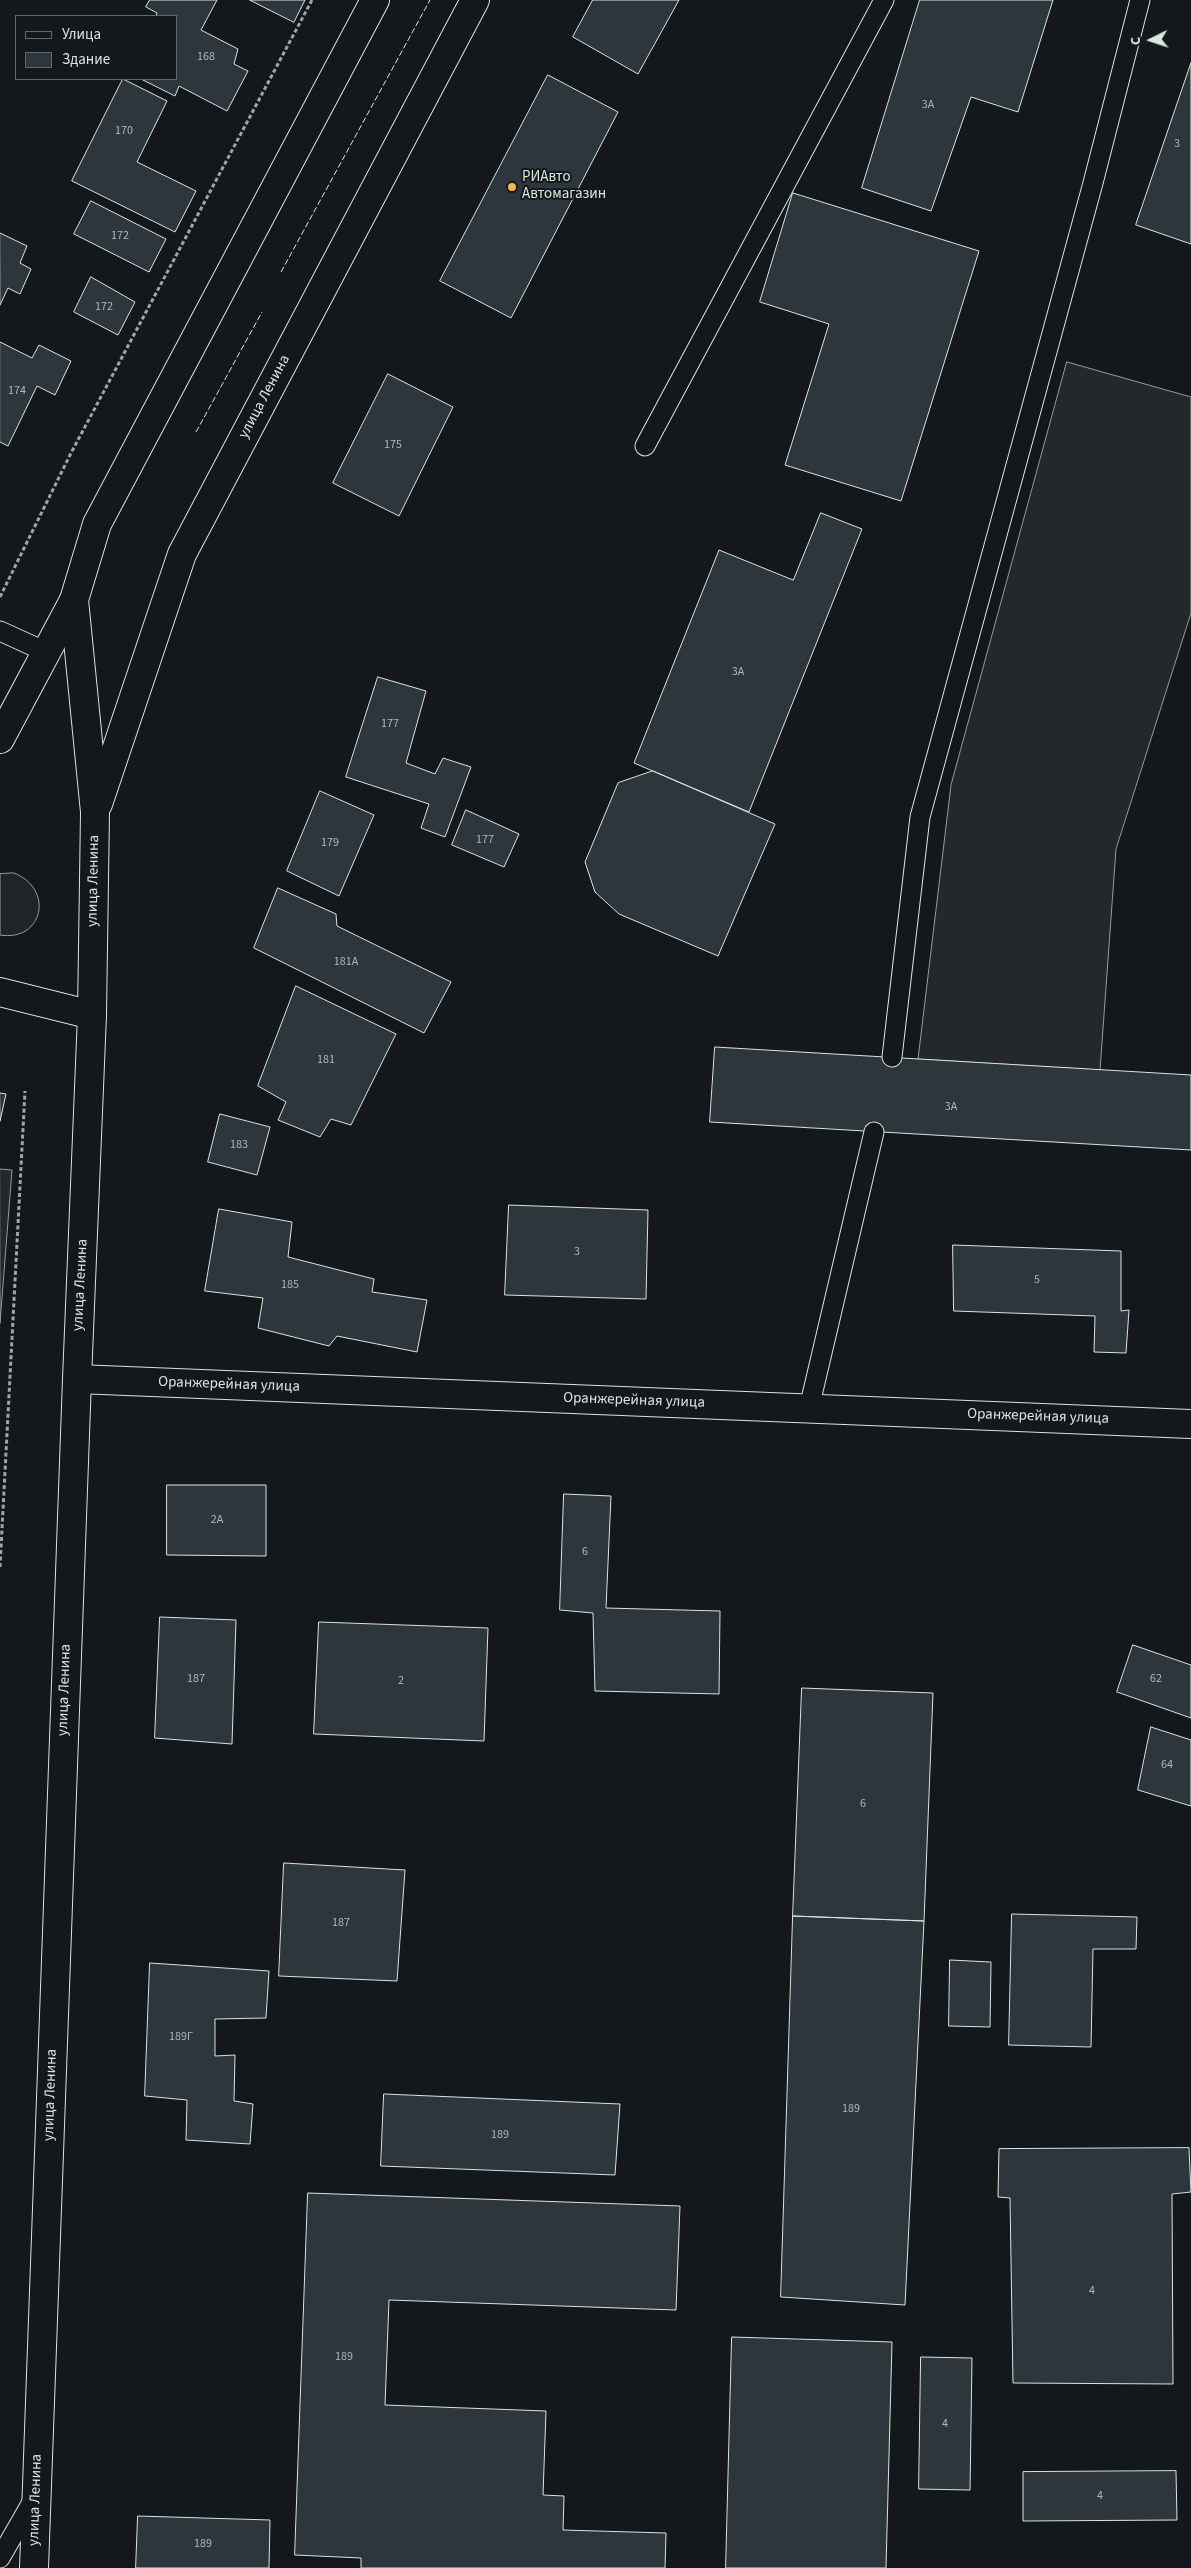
<!DOCTYPE html>
<meta charset="utf-8">
<style>
body{margin:0}
#map{position:relative;width:1191px;height:2568px;overflow:hidden;background:#14181c;font-family:"Source Sans 3",sans-serif}
canvas{display:block}
.legend{position:absolute;left:15px;top:15px;width:162px;height:65px;box-sizing:border-box;background:#14181c;border:1px solid #626a69;margin:0;padding:6px 9px;list-style:none;font-size:15px;color:#d8e6dc}
.legend li{display:flex;align-items:center;gap:10px;height:25px}
.legend b{width:25px;border:1px solid #626a69}
.north{position:absolute;left:1126px;top:15px;width:50px;height:50px;-webkit-text-stroke:4px #14181c;paint-order:stroke;rotate:266deg;font-size:14px;font-weight:700;line-height:20px;text-align:center;color:#d8e6dc}
.north::after{content:'';display:block;margin:auto;width:18px;height:22px;background:#d8e6dc;clip-path:polygon(50% 0,100% 100%,50% 72%,0 100%)}
</style>
<div id="map">
<canvas width="1191" height="2568"></canvas>
<ul class="legend">
<li><b style="height:6px;background:#14181c"></b>Улица</li>
<li><b style="height:14px;background:#2c363c"></b>Здание</li>
</ul>
<div class="north">С</div>
</div>
<script>
const c = document.querySelector('canvas').getContext('2d');
c.lineJoin = 'round';
function fillPath(path, color) { c.fillStyle = color; c.fill(path, 'evenodd'); }
function strokePath(path, color, width, dash) { c.strokeStyle = color; c.lineWidth = width; c.lineCap = dash ? 'butt' : 'round'; c.setLineDash(dash || []); c.stroke(path); }
function drawText(font, color, halo, rows, align = 'center') {
  c.font = font + ' "Source Sans 3",sans-serif'; c.lineWidth = 4; c.setLineDash([]); c.textBaseline = 'middle'; c.strokeStyle = halo; c.fillStyle = color; for (const [text, x, y, turn = 0] of rows) {
    c.save(); c.translate(x, y); c.rotate((+turn || 0) * Math.PI / 180); c.textAlign = isNaN(turn) ? turn : align; if (halo) c.strokeText(text, 0, 0); c.fillText(text, 0, 0); c.restore();
  }
}
const green = new Path2D(`
 M14,873C55,889 43,942 0,935V874Z`);
const parking = new Path2D(`
 M1067,362L1191,397V613L1116,849L1100,1070L918,1059L951,785Z
 M0,1169L12,1170L0,1323Z`);
const building = new Path2D(`
 M150,0H217L201,30L238,49L234,64L248,71L227,111L179,86L175,96L141,79H176V16H156L157,13L146,7Z
 M250,0H305L294,22Z
 M593,0H679L638,74L573,37Z
 M920,0H1053L1018,112L971,97L931,211L862,188Z
 M1191,63V244L1136,225Z
 M548,75L618,112L511,318L440,281Z
 M123,79L167,101L137,162L196,191L175,232L72,181Z
 M793,193L979,251L901,501L785,465L829,324L760,302Z
 M91,201L166,239L149,272L74,234Z
 M0,233L27,246L20,263L31,269L20,294L8,288L0,305Z
 M91,277L135,302L118,335L74,312Z
 M0,342L32,358L39,345L71,361L55,395L37,386L8,446L0,442Z
 M388,374L453,407L399,516L333,483Z
 M821,513L862,529L749,812L634,763L719,550L793,580Z
 M378,677L426,691L406,763L435,774L443,758L471,767L445,837L421,828L429,804L346,777Z
 M653,771L775,824L718,956L619,914L595,892L585,862L618,783Z
 M320,791L374,815L339,896L287,871Z
 M466,810L519,834L504,867L452,845Z
 M278,888L336,914L337,926L451,982L424,1033L254,948Z
 M296,986L396,1034L351,1125L331,1119L320,1137L278,1120L286,1102L258,1086Z
 M715,1047L1191,1075V1150L710,1122Z
 M0,1093L6,1094L0,1121Z
 M220,1114L270,1127L257,1175L208,1162Z
 M509,1205L648,1210L646,1299L505,1295Z
 M219,1209L292,1222L288,1257L374,1279L372,1292L427,1300L417,1352L337,1336L329,1346L258,1328L263,1298L205,1291Z
 M953,1245L1121,1251V1311L1129,1310L1126,1353L1094,1352L1095,1316L954,1311Z
 M167,1485H266V1556L167,1555Z
 M564,1494L611,1496L606,1608L720,1611L719,1694L595,1691L593,1613L560,1610Z
 M160,1617L236,1620L232,1744L155,1738Z
 M319,1622L488,1628L484,1741L314,1734Z
 M1133,1645L1191,1665V1718L1117,1692Z
 M802,1688L933,1693L924,1921L793,1916Z
 M1151,1727L1191,1740V1806L1138,1790Z
 M284,1863L405,1870L397,1981L279,1976Z
 M1012,1914L1137,1917L1136,1949H1093L1091,2047L1009,2045Z
 M793,1916L924,1921L905,2305L781,2297Z
 M950,1960L991,1962L990,2027L949,2026Z
 M150,1963L269,1971L266,2018L215,2019V2056L235,2055L234,2101L253,2104L250,2144L186,2140L187,2100L145,2096Z
 M384,2094L620,2104L615,2175L381,2166Z
 M1189,2148L1191,2192L1172,2194L1173,2384L1013,2383L1010,2198L998,2197L999,2149Z
 M308,2193L680,2206L676,2310L389,2300L385,2405L546,2411L543,2495L564,2496L563,2530L666,2533L665,2568H361V2558L295,2555Z
 M732,2337L892,2342L886,2568H726Z
 M921,2357L972,2358L970,2490L919,2489Z
 M1176,2471L1177,2520L1023,2521V2472Z
 M138,2516L270,2520L269,2568H136Z`);
const path = new Path2D(`
 M0,597L70,455L312,0
 M0,1567L25,1091`);
const service = new Path2D(`
 M645,446L884,0
 M0,631L46,652
 M892,1057L920,817L1093,183L1140,0
 M809,1408L874,1132
 M0,2558L35,2497`);
const minor = new Path2D(`
 M0,739L74,600
 M77,1379L1191,1424`);
const tertiary = new Path2D(`
 M0,992L92,1015`);
const secondary = new Path2D(`
 M98,804L182,554L475,0
 M34,2568L77,1379L92,1015L95,812L74,600L97,524L375,0`);
const fence = new Path2D(`
 M281,272L430,0
 M196,432L262,312`);
const markers = [
 [512,187,5,"#ffb74d"]
];
const numberNames = [
 ["168",206,57],
 ["3А",928,105],
 ["170",124,131],
 ["3",1177,144],
 ["172",120,236],
 ["172",104,307],
 ["174",17,391],
 ["175",393,445],
 ["3А",738,672],
 ["177",390,724],
 ["177",485,840],
 ["179",330,843],
 ["181А",346,962],
 ["181",326,1060],
 ["3А",951,1107],
 ["183",239,1145],
 ["3",577,1252],
 ["5",1037,1280],
 ["185",290,1285],
 ["2А",217,1520],
 ["6",585,1552],
 ["187",196,1679],
 ["62",1156,1679],
 ["2",401,1681],
 ["64",1167,1765],
 ["6",863,1804],
 ["187",341,1923],
 ["189Г",181,2037],
 ["189",851,2109],
 ["189",500,2135],
 ["4",1092,2291],
 ["189",344,2357],
 ["4",945,2424],
 ["4",1100,2496],
 ["189",203,2544]
];
const poiNames = [
 ["РИАвто",522,178],
 ["Автомагазин",522,195]
];
const streetNames = [
 ["улица Ленина",265,397,-62],
 ["улица Ленина",94,881,-89],
 ["улица Ленина",81,1285,-87],
 ["Оранжерейная улица",229,1385,2],
 ["Оранжерейная улица",634,1401,2],
 ["Оранжерейная улица",1038,1417,2],
 ["улица Ленина",65,1690,-88],
 ["улица Ленина",51,2095,-88],
 ["улица Ленина",36,2500,-88]
];
fillPath(green, '#202428');
strokePath(green, '#939e99', 1);
fillPath(parking, '#24282b');
strokePath(parking, '#939e99', 1);
fillPath(building, '#2c363c');
strokePath(building, '#d8e6dc', 1);
strokePath(service, '#d8e6dc', 21);
strokePath(minor, '#d8e6dc', 30);
strokePath(tertiary, '#d8e6dc', 30);
strokePath(secondary, '#d8e6dc', 30);
strokePath(path, '#9da8a2', 3, [4, 2.5]);
strokePath(service, '#14181c', 19);
strokePath(minor, '#14181c', 28);
strokePath(tertiary, '#14181c', 28);
strokePath(secondary, '#14181c', 28);
strokePath(fence, '#d8e6dc', 1, [6, 2.5]);
for (const [x, y, r, color] of markers) { const dot = new Path2D(); dot.arc(x, y, r, 0, 2 * Math.PI); c.fillStyle = color; c.fill(dot); strokePath(dot, '#14181c', 2); }
drawText('12px', '#adbab4', null, numberNames);
drawText('15px', '#d8e6dc', '#14181c', poiNames, 'left');
drawText('15px', '#d8e6dc', '#14181c', streetNames);
</script>
